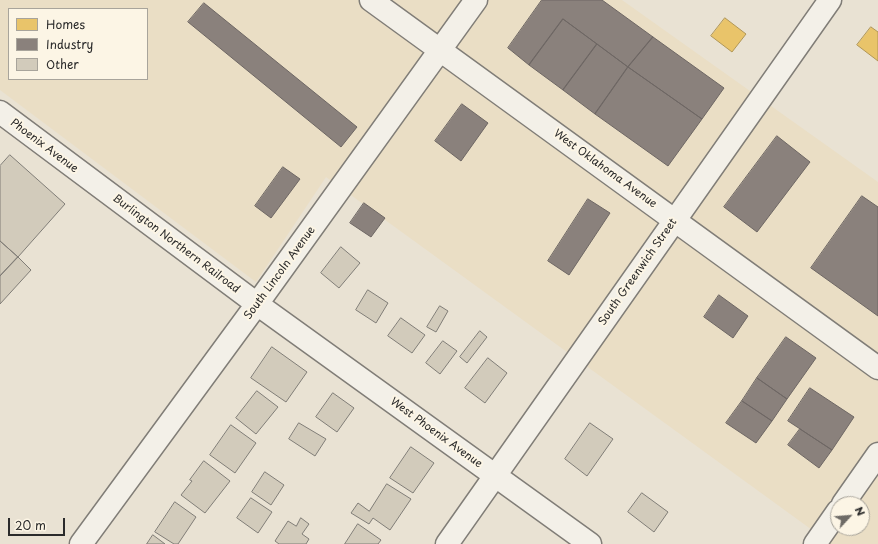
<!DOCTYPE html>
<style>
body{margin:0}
#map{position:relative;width:878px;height:544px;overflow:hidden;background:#e9e2d3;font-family:"Playpen Sans",sans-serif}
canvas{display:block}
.legend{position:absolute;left:8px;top:8px;width:140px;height:72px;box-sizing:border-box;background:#fcf5e5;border:1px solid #a8a49b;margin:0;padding:5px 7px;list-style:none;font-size:12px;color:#2b2b2b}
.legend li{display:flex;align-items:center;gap:8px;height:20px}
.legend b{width:20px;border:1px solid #a8a49b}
.north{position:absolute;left:830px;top:496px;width:40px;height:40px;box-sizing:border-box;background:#fcf5e5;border:1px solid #a8a49b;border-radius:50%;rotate:64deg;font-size:11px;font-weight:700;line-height:16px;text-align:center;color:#2b2b2b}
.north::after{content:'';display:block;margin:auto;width:14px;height:18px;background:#6e6b66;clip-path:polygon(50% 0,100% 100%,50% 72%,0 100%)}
.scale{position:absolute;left:8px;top:518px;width:57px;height:18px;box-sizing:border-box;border:2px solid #2b2b2b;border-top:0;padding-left:5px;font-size:12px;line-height:14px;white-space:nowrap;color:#2b2b2b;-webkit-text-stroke:3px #fcf5e5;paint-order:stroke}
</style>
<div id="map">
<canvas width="878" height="544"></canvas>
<ul class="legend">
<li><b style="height:11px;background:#e9c46a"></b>Homes</li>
<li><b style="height:11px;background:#8a817c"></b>Industry</li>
<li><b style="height:11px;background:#d2cbbb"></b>Other</li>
</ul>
<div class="north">N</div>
<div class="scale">20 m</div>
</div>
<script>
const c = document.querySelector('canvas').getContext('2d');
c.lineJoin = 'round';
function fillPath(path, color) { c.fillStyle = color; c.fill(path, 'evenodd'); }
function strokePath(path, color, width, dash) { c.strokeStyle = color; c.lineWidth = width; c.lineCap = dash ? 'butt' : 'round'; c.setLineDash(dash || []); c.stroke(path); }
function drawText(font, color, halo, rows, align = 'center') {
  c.font = font + ' "Playpen Sans",sans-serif'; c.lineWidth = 4; c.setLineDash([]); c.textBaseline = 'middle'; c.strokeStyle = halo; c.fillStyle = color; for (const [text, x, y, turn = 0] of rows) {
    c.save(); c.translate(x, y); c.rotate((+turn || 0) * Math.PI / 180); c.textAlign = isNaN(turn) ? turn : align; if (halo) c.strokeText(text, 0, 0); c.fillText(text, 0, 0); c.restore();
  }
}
const built = new Path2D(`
 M0,0H622L878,182V544H829L830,543L326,177L256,282L0,90ZM9,9H147V79H9ZM838,504H862V528H838Z`);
const homes = new Path2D(`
 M725,18L746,34L732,52L711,36Z
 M871,27L878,32V61L857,45Z`);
const industry = new Path2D(`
 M542,0H602L653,37L628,67L563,19L529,65L508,48Z
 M204,3L357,127L341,147L188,22Z
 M563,19L597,44L563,90L529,65Z
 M653,37L724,88L702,119L628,67Z
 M597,44L628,67L595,114L563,90Z
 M628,67L702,119L668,166L595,114Z
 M462,104L488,123L461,161L435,141Z
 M777,136L810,162L757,232L724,207Z
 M283,167L300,179L271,218L255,206Z
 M862,196L878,207V316L811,268Z
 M588,199L610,213L569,275L548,261Z
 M364,203L385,218L371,237L350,223Z
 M719,295L748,316L733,338L704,317Z
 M786,337L816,358L787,399L757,378Z
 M757,378L787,399L772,421L742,401Z
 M810,388L854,417L832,450L788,421Z
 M742,401L772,421L756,443L726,423Z
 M800,429L832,450L819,468L788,445Z`);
const building = new Path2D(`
 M10,155L65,204L18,257L0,241V166Z
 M0,241L18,257L0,276Z
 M341,247L360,263L339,288L321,273Z
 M18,257L31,270L0,304V276Z
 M368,290L388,303L376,323L356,310Z
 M440,306L448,311L436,332L427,327Z
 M401,318L425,335L412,353L388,336Z
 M480,331L487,337L467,363L460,357Z
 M443,341L457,351L440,374L426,363Z
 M272,347L307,372L286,402L251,378Z
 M488,358L507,373L485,403L465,388Z
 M257,391L278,407L256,434L236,418Z
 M333,393L354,408L337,432L316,417Z
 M299,423L326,439L315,456L289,439Z
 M590,423L613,439L587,476L565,459Z
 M231,425L256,443L235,473L210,455Z
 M411,447L434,463L413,493L390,478Z
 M204,461L230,481L205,513L181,495L192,481L190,480Z
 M265,472L284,485L271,505L252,492Z
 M387,484L411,499L390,530L373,518L369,524L351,513L358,503L369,511Z
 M642,493L668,512L654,532L628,512Z
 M251,498L272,512L258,533L237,518Z
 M175,502L196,517L178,544H174L155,532Z
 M301,518L309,524L302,534L309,539L306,544H279L275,541L288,521L296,526Z
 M358,524L381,540L378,544H345Z
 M153,535L165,544H147Z`);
const minor = new Path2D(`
 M371,0L878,368
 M0,112L257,304L590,544
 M843,504L878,454
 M81,544L257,304L476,0
 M447,544L830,0
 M815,544L838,511`);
const streetNames = [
 ["Phoenix Avenue",44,146,37],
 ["West Oklahoma Avenue",605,169,36],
 ["Burlington Northern Railroad",176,244,37],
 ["South Greenwich Street",638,272,-55],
 ["South Lincoln Avenue",280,273,-54],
 ["West Phoenix Avenue",436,433,36]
];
fillPath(built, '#eadec5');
fillPath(homes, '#e9c46a');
strokePath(homes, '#b09657', 1);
fillPath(industry, '#8a817c');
strokePath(industry, '#6e6764', 1);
fillPath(building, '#d2cbbb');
strokePath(building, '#807d77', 1);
strokePath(minor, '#807d77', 25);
strokePath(minor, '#f3f0e8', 22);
drawText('11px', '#2b2b2b', '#fcf5e5', streetNames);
</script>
